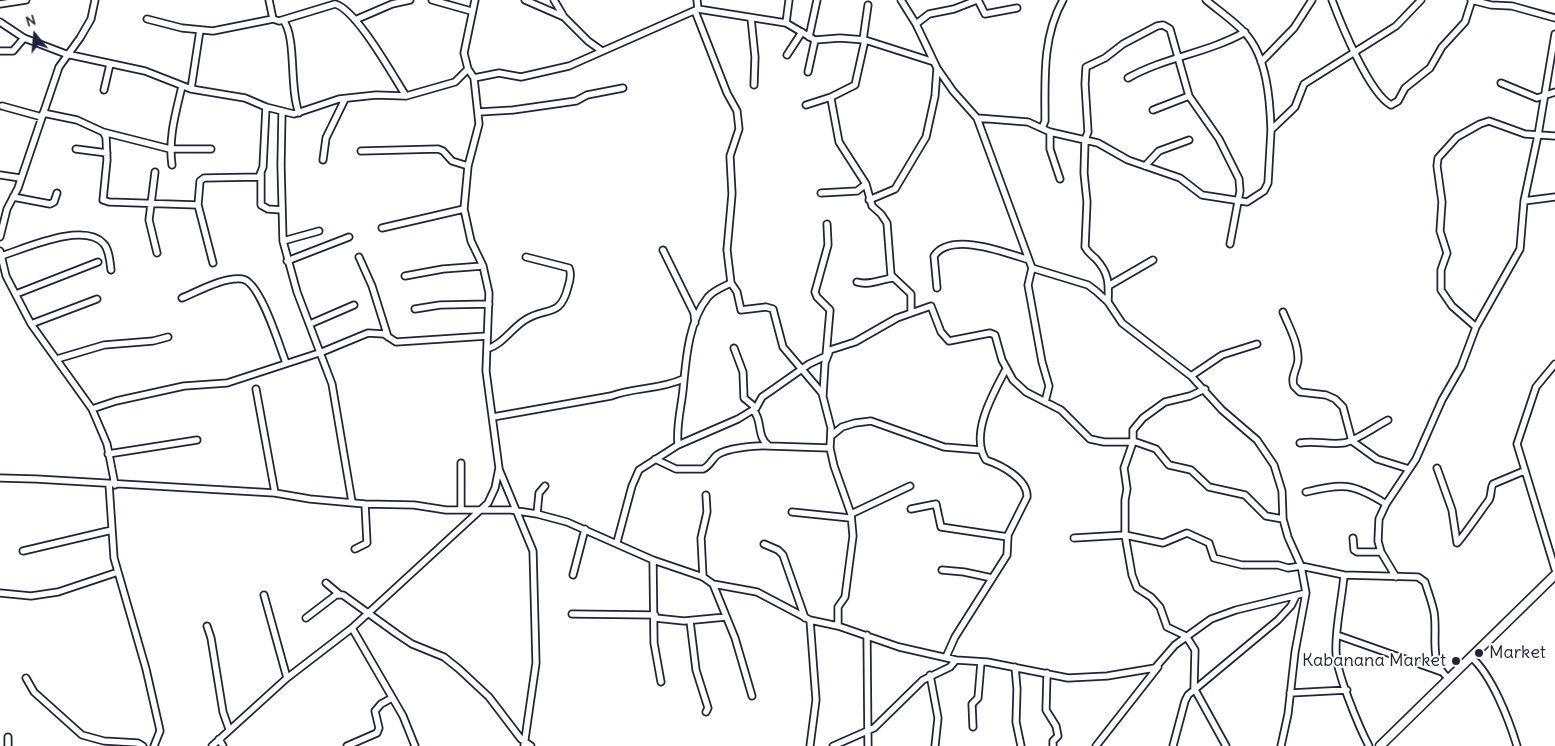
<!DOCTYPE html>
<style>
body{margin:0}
#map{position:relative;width:1555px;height:746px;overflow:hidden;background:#fff;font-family:Delius,sans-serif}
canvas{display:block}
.north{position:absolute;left:10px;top:10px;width:50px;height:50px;-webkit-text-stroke:4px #fff;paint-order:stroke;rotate:343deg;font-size:14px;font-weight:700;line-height:20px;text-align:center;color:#22223b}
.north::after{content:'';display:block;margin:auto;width:18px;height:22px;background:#22223b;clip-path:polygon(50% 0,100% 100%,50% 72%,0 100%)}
</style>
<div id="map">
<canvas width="1555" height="746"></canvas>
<div class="north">N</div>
</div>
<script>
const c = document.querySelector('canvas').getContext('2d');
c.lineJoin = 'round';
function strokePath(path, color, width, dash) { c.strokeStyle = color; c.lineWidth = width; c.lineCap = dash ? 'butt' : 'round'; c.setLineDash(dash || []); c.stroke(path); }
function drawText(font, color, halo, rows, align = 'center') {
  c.font = font + ' Delius,sans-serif'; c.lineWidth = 4; c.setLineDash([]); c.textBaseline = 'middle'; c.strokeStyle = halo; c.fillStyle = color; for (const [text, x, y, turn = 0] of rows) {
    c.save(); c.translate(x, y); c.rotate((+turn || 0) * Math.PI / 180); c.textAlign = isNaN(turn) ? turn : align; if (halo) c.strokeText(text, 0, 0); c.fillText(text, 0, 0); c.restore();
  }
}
const street = new Path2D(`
 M269,0L273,19L279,21L335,4C357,10 393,76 406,96
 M432,0L471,11
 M525,0L564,17L588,41L602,51
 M554,0L564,17
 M697,0L698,9
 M901,0L916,24L937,68L953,91L977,118L1032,268L1088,285L1096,291L1108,302L1122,323L1191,376L1222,410L1257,440L1274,465L1282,491L1283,519L1288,537L1301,566L1306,593L1295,652L1288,714L1281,746
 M978,0L985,14L1017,8
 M1206,0C1219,11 1234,21 1245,33C1267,57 1270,99 1271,130
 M1332,0C1341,24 1369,93 1391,105L1398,101L1405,88L1430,68L1442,47L1465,22L1472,0
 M1471,0L1491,5L1512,6L1555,18
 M0,4L26,0
 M695,11L727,93L737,111L739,129L730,156L732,194L727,250L731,283L737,292L741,310L766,307L773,309L783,347L822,393L831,428L830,448L834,466L851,514L853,536L845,597L838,607V626
 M751,18L755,57L754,85
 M147,19L182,28L213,31L273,19
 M283,20C297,37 289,89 299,113
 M355,20L392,4L410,0
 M0,22L24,38L66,54L145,71L191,89L245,98L266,107L294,114L339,99L376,95L406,96L455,82L468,69
 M786,23L789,0
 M916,24L929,14L954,9L977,0
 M809,37L817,0
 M863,40L868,5
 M865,40L855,85L831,97V99L839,142L866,184L872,206L881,214L887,223L891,275L911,294V313
 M0,51H13L24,38
 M787,55L802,32
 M1261,62L1294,28L1312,0
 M808,72L815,40
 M474,78L499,73L521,77L569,66L698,9L786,23L815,40L840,38L865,40L934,62
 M1128,78C1165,57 1208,53 1245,32
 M1501,83L1537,98L1555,92
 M191,89L200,30
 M104,90L110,64
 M806,105L831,97
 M2,106L42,117
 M1153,110L1189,96
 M282,112L281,165L283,241L319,231
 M479,112L513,110L576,101L587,95L623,88
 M43,113L77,120L103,132L106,137L107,160L103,200L109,202L198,205
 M977,118L1028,122L1050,132L1098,143L1128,160L1180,178L1202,195L1247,202L1264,191L1268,183L1271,130L1295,107L1304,84L1396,26L1421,0
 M1042,128L1045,121C1045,80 1042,37 1063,0
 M103,132L170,149H211
 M1050,132V149L1060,179
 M76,149L107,153
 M361,151L438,149L443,151L452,161L468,166
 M323,160L326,138L345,99
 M172,165C168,138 176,112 182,86
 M1145,166L1159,151L1189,140
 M155,172L149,220L157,253
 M261,174V205L268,209L282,210
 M0,175L20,178
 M821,193L857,191L866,184
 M13,197L50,204L54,202L57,193
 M869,200L895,189L926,137L935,96L937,68
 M1524,201L1555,197
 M382,228L464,209
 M0,237L7,209L18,188L59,67L80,38L91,19L95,0
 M283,241L297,292L332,384L352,502
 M663,250L694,313L695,323
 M0,251L6,276L31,324L92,409L107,444L115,485
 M1,256C24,249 84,221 104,244C109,250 110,261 111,270
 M359,257L372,286L388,337
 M287,261L349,237
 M213,263L198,205L200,181L204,178L259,177L263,167L266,107
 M1032,268L1028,285L1042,362L1049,386L1045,402
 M405,276L443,269L483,266
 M857,282C869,286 881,279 894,278
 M1110,285L1153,260
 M937,288L934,256C951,231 1007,253 1029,260
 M16,294L98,262
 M182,298C199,291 223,277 242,279C260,281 279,345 286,363
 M1108,302C1109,284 1109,273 1096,259C1092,255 1088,253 1085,247L1087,202L1084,173L1085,140L1088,132L1085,84L1086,67L1105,58L1123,44L1157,26L1163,25L1170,29L1189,96L1219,139L1239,179L1240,191L1230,244
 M415,309L440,305L489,304
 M1283,312C1289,327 1298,342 1298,359C1298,369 1290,376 1294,386L1300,392L1326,395L1335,399L1343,407L1352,441L1377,459L1409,469
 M31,324L97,299
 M310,324L354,305
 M1476,327L1452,306L1441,290V270L1447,253L1440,231L1442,202L1437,166L1438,158L1457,137L1480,124L1489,121L1525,134L1555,136
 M734,348L743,372L744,398L756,408
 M487,349C503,344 511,329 525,320C546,306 560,319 568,287C570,281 572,274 569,268L526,257
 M57,359L104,345L153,341L168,337
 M1555,364L1536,387L1517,444L1555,569
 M1191,376L1222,355L1257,344
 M256,389L275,493
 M1205,389L1190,396L1165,402L1143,418L1133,430V442L1124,468L1127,489L1125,500V535L1132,575L1137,588L1151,597L1160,607L1167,627L1186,636L1195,650L1194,688L1226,746
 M823,395L825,363L830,350L855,342L897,318L931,306L941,332L949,341L990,333L995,335L1002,360L1013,380L1026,392L1061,410L1090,439L1104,442H1136L1156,449L1169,465L1191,470L1209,487L1245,495L1266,516L1283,519
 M92,409L116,401L184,386L227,383L322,352L368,333L384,334L396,342L487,336
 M753,410C763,420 756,437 769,446L830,448
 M493,417L611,396C635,387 659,390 683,379
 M831,436L842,427L855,423L871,421L944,447L981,450
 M1300,443C1315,440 1328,445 1343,443C1354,442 1376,426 1388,420
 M678,445L738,419L756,408L762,397L775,388L809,364L826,356L830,310L817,297L815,292L828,245L827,224
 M108,454L197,440
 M655,459L676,469H703C710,466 712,459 717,455C726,448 758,445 769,446
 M461,463V510
 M1437,468L1452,510L1457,543C1460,541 1485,505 1489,500C1492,495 1490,489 1493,484L1524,471
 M499,469L533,551L536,663L524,746
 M0,478L36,479L275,493L310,499L365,504L414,505L446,510H511L537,514L567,522L653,560L703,577L713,584L757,592L810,620L838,626L899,647L956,660L987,662L1068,678L1107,676L1155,668L1175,645L1211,619L1236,610L1306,593
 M109,484L114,558L146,669L159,726L160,731L154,746
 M1306,492C1343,483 1353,483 1386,504
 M911,509L936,504L941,527L1008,537
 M792,512L850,518
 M537,514L539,493L545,486
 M851,514L910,486
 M1074,538L1125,535L1163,543L1187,533L1209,543L1214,558L1242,565H1278L1288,568L1301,566L1344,575L1418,577L1425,582C1428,592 1432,602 1434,612C1438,636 1428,660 1448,678
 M1353,538L1354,550L1357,552H1381
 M617,542L632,486L639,470L678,445C676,426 681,409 683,390C686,360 688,322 708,297C714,290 723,287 731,283
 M764,544L778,550L783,555L805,618
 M355,549L367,543L365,504
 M23,551L112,530
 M653,560L654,643L661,682
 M942,570L964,572L992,578
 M573,575L585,529
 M1344,575C1342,600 1335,627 1336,652C1336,672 1359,727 1369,746
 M703,577L701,538L707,512L706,495
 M1396,577L1381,552L1378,541L1379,519L1386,504L1416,459L1442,400L1461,367L1476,327L1520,249L1524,201L1538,135L1555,34
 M326,583L339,594
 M713,584L735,638L752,696
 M0,593L31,596L58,592L118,572
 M264,595L287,678
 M572,614L655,615
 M306,618L336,595H343L397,634L412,644L444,657L459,669L489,697L521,739L531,746
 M655,618L684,621L726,617
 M690,621L696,670L708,708L706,712
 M207,626L211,638L223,712L229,729
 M352,628L403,716L415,746
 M867,635L868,746
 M1337,635L1442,672
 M946,657L955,637L1007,555L1008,535L1027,497C1028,479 1001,465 986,460C969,434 994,392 1006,369
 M1471,657C1492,675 1509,720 1517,746
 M1015,667L1017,689L1016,722L1021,746
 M1047,673L1046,710L1056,726L1058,736L1053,741V746
 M930,675L938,718L935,746
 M26,678L34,692L82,735L104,741L138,743L143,746
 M1290,693L1347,690
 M973,727L972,704L978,698L981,662
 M8,737V746
 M219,739L223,746
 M212,746L287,678L352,628L488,503L495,488L499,468L486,371L489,293L483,266L471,241L464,209L468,166L479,124L474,78L468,69L464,53L475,0
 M347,746L377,733L379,728L375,711L381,704L392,698
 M810,746L816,700L810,620
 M833,746L874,728L923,680L950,667L956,660
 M1096,746L1158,667
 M1173,746L1185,701L1188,695L1278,620L1291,606L1295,598`);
const secondary = new Path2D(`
 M1380,746L1555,575`);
const markers = [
 [1479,653,5,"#22223b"],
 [1456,661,5,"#22223b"]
];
const poiNames = [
 ["Market",1489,653],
 ["Kabanana Market",1446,661,"right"]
];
strokePath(street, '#22223b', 9);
strokePath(secondary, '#22223b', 11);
strokePath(street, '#fff', 5.5);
strokePath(secondary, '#fff', 8);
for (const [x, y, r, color] of markers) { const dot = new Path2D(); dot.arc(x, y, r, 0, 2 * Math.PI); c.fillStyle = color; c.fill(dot); strokePath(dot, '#fff', 2); }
drawText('18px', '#22223b', '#fff', poiNames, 'left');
</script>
